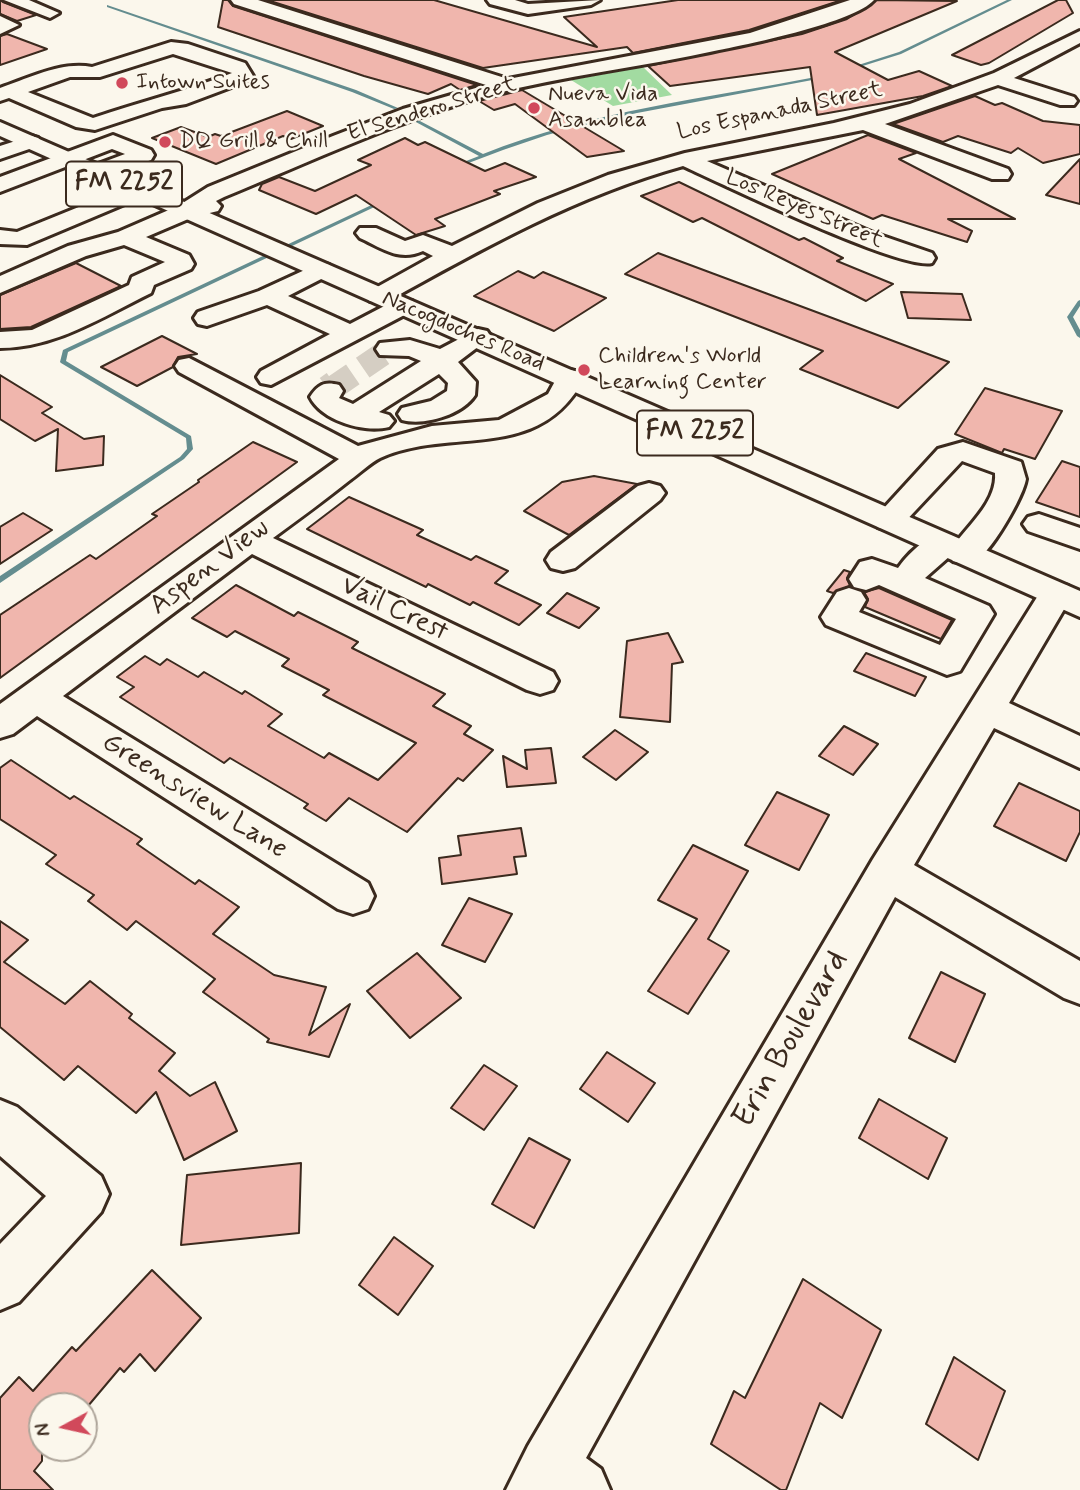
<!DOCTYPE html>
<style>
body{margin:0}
#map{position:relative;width:1080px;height:1490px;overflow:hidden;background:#fbf7ec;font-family:Mynerve,sans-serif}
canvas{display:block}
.north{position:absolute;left:28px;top:1392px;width:70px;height:70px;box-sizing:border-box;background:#fbf7ec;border:2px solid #aea59a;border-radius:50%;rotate:262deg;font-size:19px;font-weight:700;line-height:28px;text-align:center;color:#3b2a1e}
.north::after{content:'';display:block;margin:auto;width:24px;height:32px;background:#d1495b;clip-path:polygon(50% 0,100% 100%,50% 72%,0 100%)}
</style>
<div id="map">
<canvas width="1080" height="1490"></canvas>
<div class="north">N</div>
</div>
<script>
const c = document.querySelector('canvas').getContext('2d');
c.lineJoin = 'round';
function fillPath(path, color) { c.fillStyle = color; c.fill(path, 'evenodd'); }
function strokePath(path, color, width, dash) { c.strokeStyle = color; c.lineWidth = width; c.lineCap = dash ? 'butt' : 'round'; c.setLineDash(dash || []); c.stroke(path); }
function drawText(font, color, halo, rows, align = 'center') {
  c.font = font + ' Mynerve,sans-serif'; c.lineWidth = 5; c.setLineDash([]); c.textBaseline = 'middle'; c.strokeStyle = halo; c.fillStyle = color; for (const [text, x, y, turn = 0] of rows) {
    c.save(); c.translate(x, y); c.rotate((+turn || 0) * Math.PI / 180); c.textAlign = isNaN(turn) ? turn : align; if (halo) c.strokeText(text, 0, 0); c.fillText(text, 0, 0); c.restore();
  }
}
const green = new Path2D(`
 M643,67L672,95L613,106L571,80Z`);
const stream = new Path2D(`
 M1007,0H1012L901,54L853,69L849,68L899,52Z
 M107,5L356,90L398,108L394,109L352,92L107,7Z
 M821,76L823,78L637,113L592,123L547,135L503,150L458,167L456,166V165L479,156L414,121L418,120L483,154C590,111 708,98 821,76Z
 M380,201L385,202L68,352L66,361L191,436L193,449L184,459L0,583V576L180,457L187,449L186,438L61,363L60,362L63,350Z
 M1080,300V306L1073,317L1080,330V338L1077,336L1067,317L1078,301Z`);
const building = new Path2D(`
 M0,0L3,2L36,15L17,21L0,14Z
 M223,0H228L233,6L477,85L460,90L451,84L428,94L364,76L218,27Z
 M267,0H434L597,47L564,17L678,0H842L749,30L633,53L627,47L483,68Z
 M877,0L957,1L835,52L888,80L919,71L952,86L923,96L817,115L810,67L670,86L648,66L802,34L847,19Z
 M1058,0H1066L1073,13L989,63L981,65L952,55Z
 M7,34L47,49L0,65V36Z
 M522,90L624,151L587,157L515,104L494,110L479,101Z
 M975,96L995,105L1002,103L1043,121L1080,125V154L1043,163L1018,148L1011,153L958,136L943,142L893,124Z
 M287,111L323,126L291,139L283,136L216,164L152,138L181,127L208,137L215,134L221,136Z
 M868,135L916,153L899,159L1015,219H948L972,231L967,242L882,215L873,219L772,174Z
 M405,138L418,145L425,142L485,171L505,163L536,177L494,191L500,194L435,219L445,226L416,235L356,195L316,214L259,190L262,184L279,177L315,191L371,165L358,160Z
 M1080,159V204L1046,195Z
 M679,182L799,240L804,238L843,258L837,261L893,284L866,301L702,218L693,222L641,196Z
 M658,253L835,319L949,362L898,408L800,369L823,351L625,274Z
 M76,263L121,286L31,327L0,329V295Z
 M518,271L534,278L543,272L606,298L554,331L474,296Z
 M901,292L962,294L971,320L908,318Z
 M162,336L197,354L178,357L173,367L137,386L101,367Z
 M0,375L52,407L42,413L84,439L104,436L103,465L56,471L58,429L35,441L0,419Z
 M985,388L1062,411L1035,459L1004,449L1002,453L955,434Z
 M253,442L297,462L0,678V615L90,555L96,559L157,516L152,514L199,482L198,480Z
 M1062,461L1080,467V517L1036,502Z
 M594,476L637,484L569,535L524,511L562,482Z
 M349,497L423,530L417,535L471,560L476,556L508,571L495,583L541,605L519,625L473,602L470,605L428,584L426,587L307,529Z
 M23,513L52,530L0,564V527Z
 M844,570L850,572L847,578L850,586L833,593L827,591Z
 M236,585L294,616L298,612L358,642L352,648L445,694L433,706L471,726L464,734L493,750L463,781L458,778L407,832L349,798L326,821L304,808L308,804L230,758L224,763L120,697L134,687L117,677L145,656L160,665L167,659L198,677L204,672L242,694L245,691L282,714L268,726L324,758L329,753L378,780L416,743L323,695L329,690L282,666L289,659L235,631L227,637L192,618Z
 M879,588L952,620L941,639L865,607L868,599L864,592Z
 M567,593L599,608L579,628L547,613Z
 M668,633L683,662L672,664L670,722L620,717L627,641Z
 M866,653L926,677L915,696L854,671Z
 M844,726L878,744L853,775L819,756Z
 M615,730L648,752L616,780L583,757Z
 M551,748L556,783L507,787L503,756L527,769L525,750Z
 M11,760L70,799L74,796L142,839L137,844L195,884L199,880L239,907L213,934L274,975L326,987L309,1035L350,1004L329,1057L267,1042L269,1039L203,992L215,979L136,921L127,930L88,901L94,895L46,864L56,855L0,819V768Z
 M1019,783L1080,811V832L1066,861L994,826Z
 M777,792L829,815L799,870L745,845Z
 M521,828L526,856L514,857L517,874L442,884L439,858L461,855L458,836Z
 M693,845L748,871L708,939L729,951L688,1014L648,991L697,919L658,900Z
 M469,898L512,914L485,962L442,945Z
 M0,921L28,940L4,962L65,1004L90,981L132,1014L129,1018L175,1053L159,1071L190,1096L215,1082L237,1131L184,1160L156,1092L136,1113L78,1066L64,1080L0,1027Z
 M417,953L461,998L410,1038L367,991Z
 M941,972L985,994L955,1062L909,1038Z
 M607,1052L655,1083L628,1122L580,1089Z
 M484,1065L517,1086L484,1130L451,1108Z
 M879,1099L947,1138L928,1179L859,1138Z
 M529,1138L570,1160L534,1228L492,1204Z
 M301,1163L299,1233L181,1245L187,1175Z
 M394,1237L433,1266L398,1315L359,1285Z
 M152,1270L201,1318L155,1371L140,1354L124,1372L120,1368L88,1406H42V1461L34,1471L53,1490H0V1398L19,1377L33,1391L72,1347L76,1351Z
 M803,1279L881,1330L842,1418L820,1403L786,1490H781L711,1444L734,1391L745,1398Z
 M954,1357L1005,1391L978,1460L926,1424Z`);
const minorTunnelFar1 = new Path2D(`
 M333,388L390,349`);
const minorTunnel = new Path2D(`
 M329,391L336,386`);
const minor = new Path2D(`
 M4,0H29L59,13L50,18Z
 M231,0H258L508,79L750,33L850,0H874C855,22 750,44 719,50C643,67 565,75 490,95C398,120 312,161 224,197L216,201L221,206L218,211L193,217L146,237L189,255L194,264L191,269L154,285L151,293C102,317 55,348 0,348V332L32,330L129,285L132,277L165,262L124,245L86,256L0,293V276L68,246L118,232L178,206L208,187L333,136L403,109L486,85L234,4Z
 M487,0H515L528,4L600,0L591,5L528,14L490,4Z
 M0,16L19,25L0,34Z
 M1080,31V43L1014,78L1074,97L1077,101L1074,105H1060L998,85L885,124L1008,169L1011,174L1008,179H992L863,130L707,161L871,232L932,253L935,258L932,263C901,271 723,184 683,166C578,195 483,248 388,301H370L366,296L370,291L433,256L423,251C399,262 382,248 360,238L356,233L360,228H376L405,241L423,235L452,246L538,203L608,175L685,153L834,123L910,104L994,73Z
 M171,42L188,44L245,63L253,76L250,80L186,104L162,108L95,130L76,127L9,98L0,101V88C29,78 62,61 92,67ZM173,54L232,73C186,91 140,102 93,118L28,92L70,77H100Z
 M113,135L151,150L154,155L151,160L106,177H90L87,172L90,167L125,154L112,149L0,192V177Z
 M31,136L38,138L42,142L38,146L0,159V146Z
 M138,183L146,185L149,190L146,195L27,245L0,244V230L17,232Z
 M320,263L329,265L332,270L329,275L288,296L350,324L394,301H412L416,306L412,311L271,385L261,383L257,377L261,371L330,334L267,305L207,326L198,324L194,318L198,312L259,291Z
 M478,329L487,331L491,337L458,362L476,382L475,395C462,415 424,426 402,420L398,414L402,408L431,401L447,391L448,383L439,374L379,412L389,415L394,421L389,427C364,433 322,421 310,397C318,385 324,381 339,385L343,391L339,398L353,404L421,361L409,356L380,355L376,349L380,343L410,340L440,349Z
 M189,358L358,446L432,426L499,420L548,394L560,372L570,370L580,372L584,378C540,464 450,426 380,458C370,463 360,473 350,480C325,500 299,519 273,538L553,672L558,681L553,690L540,694L527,690L252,554L63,696L368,883L374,896L368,909L353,914L338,909L37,716L13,734L0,738V704L339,459L179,372L175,366L179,360Z
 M963,442L1021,462L1026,479C1023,497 991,553 975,561C967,565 961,563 953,561L950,556L925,578L989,606L994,614L960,671L947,675L826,625L821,617L837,592L849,588L861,592L866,600L859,612L940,645L956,619L879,585L866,590L854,587L849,579L860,562L872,559L898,568C909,552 939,522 958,540C973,521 997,499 995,473L962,461L900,527L889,530L878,527L873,520L938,449Z
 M649,483L660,486L665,493L660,500L575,568L563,571L551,568L546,560L551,552L638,486Z
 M1039,514L1080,528V549L1028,531L1023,524L1028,517Z
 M1056,583L1068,586L1073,594L1009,703L1080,736V768L994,728L914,865L1080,961V1004L1064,998L895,897L586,1458L601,1469L610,1490H506L528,1446L873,859L1044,586Z
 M0,1100L17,1107L101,1176L109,1194L101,1212L19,1302L0,1310V1244L46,1196L0,1156Z`);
const major = new Path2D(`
 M0,122L1080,591V617L0,136Z`);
const markers = [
 [122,83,7,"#d1495b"],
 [534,108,7,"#d1495b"],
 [165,142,7,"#d1495b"],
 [584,370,7,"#d1495b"]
];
const farPoinames = [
 ["Intown Suites",136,83],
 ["Nueva Vida",548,95],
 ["Asamblea",548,121],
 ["DQ Grill & Chill",179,142],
 ["Children's World",598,357],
 ["Learning Center",598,383]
];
const farStreetnames = [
 ["El Sendero Street",432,110,-17],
 ["Los Espanada Street",780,112,-12],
 ["Los Reyes Street",804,210,23],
 ["Nacogdoches Road",463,332,23]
];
const shields = [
 [124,184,116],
 [695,433,116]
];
const shieldNames = [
 ["FM 2252",124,184],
 ["FM 2252",695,433]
];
const streetNames = [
 ["Aspen View",210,568,-37],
 ["Vail Crest",394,610,26],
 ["Greensview Lane",194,797,32]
];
const nearStreetnames = [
 ["Erin Boulevard",792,1040,-60]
];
fillPath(green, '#a2dba1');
fillPath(stream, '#648d8f');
fillPath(building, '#f0b6ad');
strokePath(building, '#3b2a1e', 2);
strokePath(minorTunnelFar1, '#d5cec3', 24, [24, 12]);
strokePath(minorTunnel, '#d5cec3', 32, [32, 16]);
strokePath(minor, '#3b2a1e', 6);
strokePath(major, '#3b2a1e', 6);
fillPath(minor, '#fbf7ec');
fillPath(major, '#fbf7ec');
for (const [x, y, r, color] of markers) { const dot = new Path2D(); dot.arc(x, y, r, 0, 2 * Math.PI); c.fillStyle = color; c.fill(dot); strokePath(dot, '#fbf7ec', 2.5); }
drawText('23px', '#3b2a1e', '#fbf7ec', farPoinames, 'left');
drawText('23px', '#3b2a1e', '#fbf7ec', farStreetnames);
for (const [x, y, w] of shields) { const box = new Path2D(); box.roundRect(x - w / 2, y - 22.5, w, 45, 5); c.fillStyle = '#fbf7ec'; c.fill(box); strokePath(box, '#3b2a1e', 2); }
drawText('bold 26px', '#3b2a1e', null, shieldNames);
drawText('28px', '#3b2a1e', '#fbf7ec', streetNames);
drawText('33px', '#3b2a1e', '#fbf7ec', nearStreetnames);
</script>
